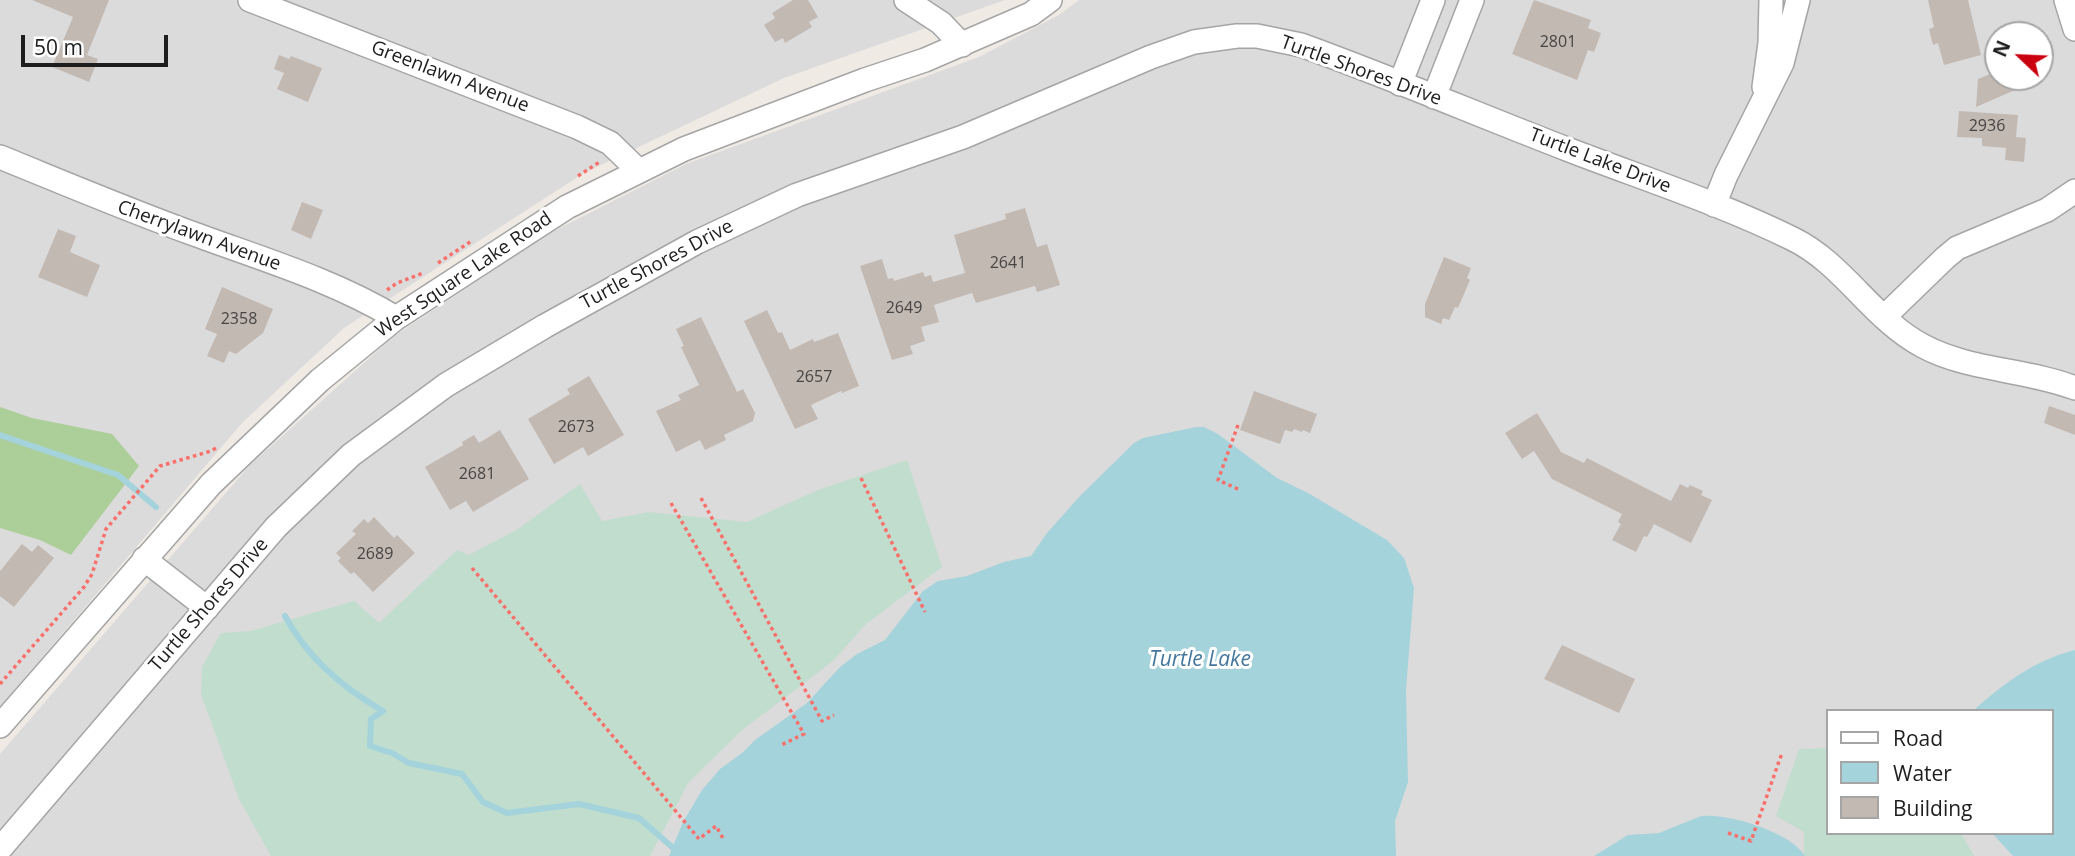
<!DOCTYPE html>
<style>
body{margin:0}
#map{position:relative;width:2075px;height:856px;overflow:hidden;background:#efeae4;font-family:"Open Sans",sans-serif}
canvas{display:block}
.legend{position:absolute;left:1826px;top:709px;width:228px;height:126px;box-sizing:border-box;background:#fff;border:2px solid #a5a5a5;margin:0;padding:9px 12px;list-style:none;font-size:21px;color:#1e1e1e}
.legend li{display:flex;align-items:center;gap:14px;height:35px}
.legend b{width:35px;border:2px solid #a5a5a5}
.north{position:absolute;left:1984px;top:21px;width:70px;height:70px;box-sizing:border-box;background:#fff;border:2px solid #a5a5a5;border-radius:50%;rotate:293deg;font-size:19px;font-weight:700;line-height:28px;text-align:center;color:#1e1e1e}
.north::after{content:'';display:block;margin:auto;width:24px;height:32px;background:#ca010f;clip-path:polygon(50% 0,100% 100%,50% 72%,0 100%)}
.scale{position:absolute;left:21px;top:35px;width:147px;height:32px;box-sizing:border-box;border:4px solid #1e1e1e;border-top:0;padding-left:9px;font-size:21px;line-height:24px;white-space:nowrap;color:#1e1e1e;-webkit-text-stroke:5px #fff;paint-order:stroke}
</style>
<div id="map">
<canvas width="2075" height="856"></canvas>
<ul class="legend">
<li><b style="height:9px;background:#fff"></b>Road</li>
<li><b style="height:19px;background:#a4d3dc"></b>Water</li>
<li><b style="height:19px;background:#c3b9b3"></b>Building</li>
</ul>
<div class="north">N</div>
<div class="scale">50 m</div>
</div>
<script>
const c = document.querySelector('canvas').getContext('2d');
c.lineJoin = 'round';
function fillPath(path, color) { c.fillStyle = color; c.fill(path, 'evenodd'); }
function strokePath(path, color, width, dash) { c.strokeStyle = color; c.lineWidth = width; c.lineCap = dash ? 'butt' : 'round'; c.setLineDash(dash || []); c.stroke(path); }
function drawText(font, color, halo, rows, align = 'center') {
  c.font = font + ' "Open Sans",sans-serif'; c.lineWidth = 6; c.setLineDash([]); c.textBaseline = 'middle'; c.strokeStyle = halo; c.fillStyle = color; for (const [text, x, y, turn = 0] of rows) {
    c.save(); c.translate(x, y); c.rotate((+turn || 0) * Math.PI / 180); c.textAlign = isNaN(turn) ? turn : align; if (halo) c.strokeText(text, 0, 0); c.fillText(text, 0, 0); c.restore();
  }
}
const residential = new Path2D(`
 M0,0H1005L784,78L584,173L344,328L242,423L0,707Z
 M1079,0H2075V856H0V754L250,465L394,336L550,233L686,164L979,57L1059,15ZM1998,35H2040V77H1998ZM1828,711H2052V833H1828Z`);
const forest = new Path2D(`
 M0,407L32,418L112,434L139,466L71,555L40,540L0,528Z`);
const wetland = new Path2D(`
 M907,460L942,567L866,624L833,661L741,731L688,783L650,856H271L239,799L201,694L202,667L221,633L251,631L354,601L379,623L457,550L469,555L518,529L580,484L602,521L649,512L747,522L818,490Z
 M1828,748V833H1961L1974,856H1804V832L1776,816L1799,749Z`);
const water = new Path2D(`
 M1196,427H1204L1218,434L1277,478L1308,493L1387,540L1404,558L1414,588L1406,690L1408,782L1395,821L1396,856H669L683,822L702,790L720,769L742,753L755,740L807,703L840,667L857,654L885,640L923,591L938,581L967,576L1004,562L1031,556L1047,533L1080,496L1134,443L1143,438Z
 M2075,650V856H2013L1992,833H2052V711H1973C2004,683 2035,660 2075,650Z
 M1701,816C1728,813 1791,832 1805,856H1594L1628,835L1659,833Z`);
const stream = new Path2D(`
 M0,435L118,475L156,507
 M285,616C307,657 343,688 383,711L371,719L370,746L392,753L409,763L462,774L483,802L507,813L579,804L639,818L672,847`);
const building = new Path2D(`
 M32,0H109L87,55L98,59L89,82L52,67L73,17Z
 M793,0H808L818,17L809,22L812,27L785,43L783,38L775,42L764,25L775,18L772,13Z
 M1534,0L1591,20L1588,28L1601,33L1594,52L1588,50L1577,80L1512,54Z
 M1928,0H1968L1981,55L1944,65L1938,43L1933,45L1929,29L1934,27Z
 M279,55L289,59L291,56L322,68L308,102L277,89L284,73L274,69Z
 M1998,71V77H2045L1976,107L1978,79Z
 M1959,111L2018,115L2016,137L2026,138L2024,162L2005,160L2006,148L1982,146V138L1957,137Z
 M302,202L323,210L311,239L291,230Z
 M1025,208L1037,247L1047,244L1060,285L1037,292L1035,286L976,303L972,293L934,305L939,322L921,327L925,341L910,346L913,354L892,360L860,266L882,259L888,279L893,278L894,281L923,272L925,277L931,275L933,282L965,273L954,235L1006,219L1005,214Z
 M58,229L76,236L70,252L100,265L87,297L38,277Z
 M1444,257L1471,268L1467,278L1470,280L1458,308L1455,307L1449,320L1443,318L1441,324L1425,317V304Z
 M222,287L273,309L263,333L236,354L229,351L224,363L207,356L217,334L205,329Z
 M767,310L778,333L782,332L790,350L813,339L814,342L838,333L859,386L842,393L841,391L811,405L818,419L795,429L744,321Z
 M701,317L737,392L743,389L755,413L753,421L724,435L726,440L705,450L700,440L676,452L656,411L681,400L678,395L699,385L681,347L684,346L676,329Z
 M589,376L624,435L588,456L583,447L554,464L528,419L570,394L567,389Z
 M1254,391L1317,414L1310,433L1303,430L1302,432L1294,429L1292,432L1285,430L1280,444L1240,430Z
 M2049,406L2075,415V435L2044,423Z
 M1537,413L1561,452L1584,463L1587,458L1671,501L1680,484L1688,488L1690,485L1703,491L1701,495L1712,500L1691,543L1654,524L1647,537L1644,536L1636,552L1612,540L1621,524L1618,522L1622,514L1552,479L1534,451L1522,459L1505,433Z
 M500,430L529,479L473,512L466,501L450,510L425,467L463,445L462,442L474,435L479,443Z
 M374,517L394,538L397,535L415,553L373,592L354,572L351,574L338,561L341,558L336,553L356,534L352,531L364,519L368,523Z
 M22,544L32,552L38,545L54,558L14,607L0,596V571Z
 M1562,645L1635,679L1619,713L1544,679Z`);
const path = new Path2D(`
 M578,176L601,161
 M438,263L473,240
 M387,290L397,283L423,273
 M1238,425L1218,480L1240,490
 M861,478L925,612
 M701,498L822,721L834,715
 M671,503L804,734L781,745
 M472,568L699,839L716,826L724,840
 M0,684L84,587L92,574L106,529L160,466L211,451L216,448
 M1728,833L1751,841L1782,753`);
const minor = new Path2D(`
 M250,0L577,127L610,143L639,171
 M906,0L941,23L962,45
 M2066,0L2075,29
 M1400,84L1433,0
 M1764,87L1770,43L1771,0
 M1434,97L1472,0
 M0,157C64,183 128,210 194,234C262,259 333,280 396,318
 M1714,205L1726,175L1782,63L1798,0
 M1884,317L1945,258L1957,248L2047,210L2075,191
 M144,559L207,608
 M0,726L211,484L320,380L396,318L567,207L684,149L865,80L925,60L1031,14L1050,0
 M0,849L276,527L351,455L446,385L545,326L697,242L797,195L963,137L1151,57L1194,42L1237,36H1257L1301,45C1392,78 1481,116 1572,151C1645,179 1722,204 1793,239C1844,264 1872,319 1923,346C1970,371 2026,369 2075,388`);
const numberNames = [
 ["2801",1558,42],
 ["2936",1987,126],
 ["2641",1008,263],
 ["2649",904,308],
 ["2358",239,319],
 ["2657",814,377],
 ["2673",576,427],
 ["2681",477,474],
 ["2689",375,554]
];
const streetNames = [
 ["Turtle Shores Drive",1361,71,20],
 ["Greenlawn Avenue",450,77,21],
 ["Turtle Lake Drive",1600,161,21],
 ["Cherrylawn Avenue",199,236,20],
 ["Turtle Shores Drive",657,265,-28],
 ["West Square Lake Road",464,275,-34],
 ["Turtle Shores Drive",209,605,-49]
];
const waterNames = [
 ["Turtle Lake",1200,660]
];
fillPath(residential, '#dcdbdb');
fillPath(forest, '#acce98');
fillPath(wetland, '#c0ddce');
fillPath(water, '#a4d3dc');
strokePath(stream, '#a4d3dc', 6);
fillPath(building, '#c3b9b3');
strokePath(minor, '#a5a5a5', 26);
strokePath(path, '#f96f6a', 3.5, [3.5, 3.5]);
strokePath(minor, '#fff', 23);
drawText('16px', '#474543', null, numberNames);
drawText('19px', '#1e1e1e', '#fff', streetNames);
drawText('italic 21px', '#45779d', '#fff', waterNames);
</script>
